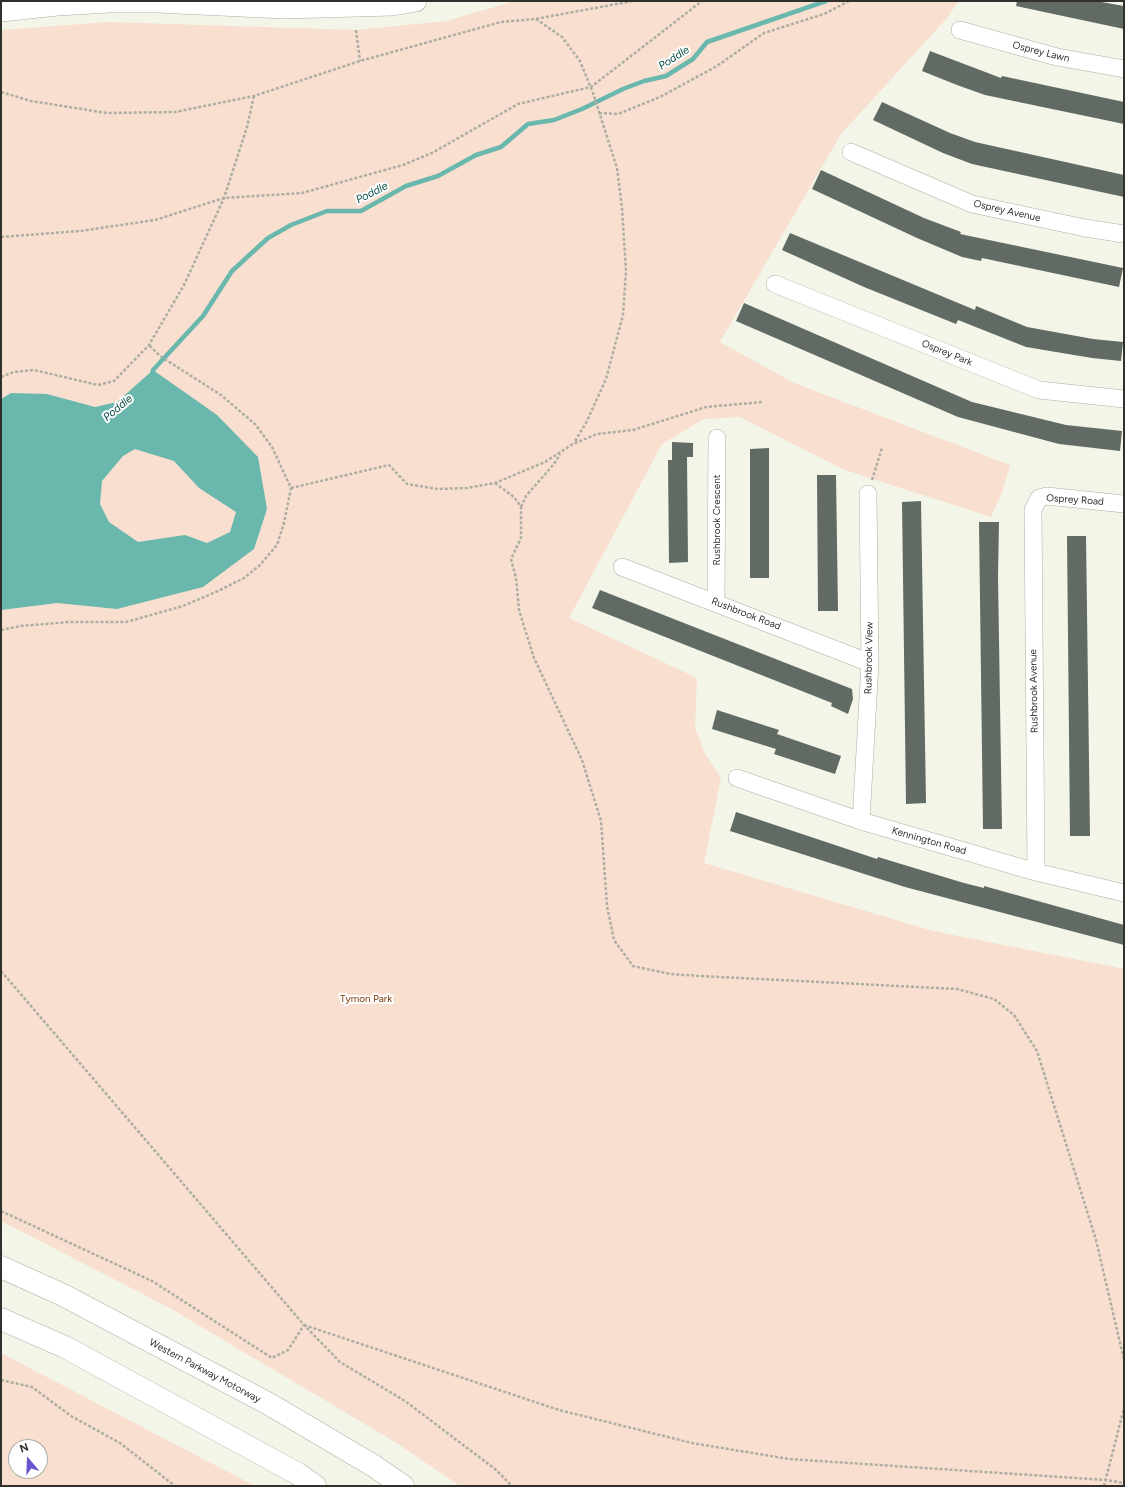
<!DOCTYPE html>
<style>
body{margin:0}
#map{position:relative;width:1125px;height:1487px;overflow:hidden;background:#f2f5e8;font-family:Figtree,sans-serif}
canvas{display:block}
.frame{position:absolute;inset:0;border:2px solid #30312c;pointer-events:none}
.north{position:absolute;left:8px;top:1439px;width:40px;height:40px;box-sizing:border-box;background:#fff;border:1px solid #acadab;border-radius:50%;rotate:341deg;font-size:11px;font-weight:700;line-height:16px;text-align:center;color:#30312c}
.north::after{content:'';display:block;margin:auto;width:14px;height:18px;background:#6b54ce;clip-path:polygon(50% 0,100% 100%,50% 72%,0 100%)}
</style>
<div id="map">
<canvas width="1125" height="1487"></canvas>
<div class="frame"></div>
<div class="north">N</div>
</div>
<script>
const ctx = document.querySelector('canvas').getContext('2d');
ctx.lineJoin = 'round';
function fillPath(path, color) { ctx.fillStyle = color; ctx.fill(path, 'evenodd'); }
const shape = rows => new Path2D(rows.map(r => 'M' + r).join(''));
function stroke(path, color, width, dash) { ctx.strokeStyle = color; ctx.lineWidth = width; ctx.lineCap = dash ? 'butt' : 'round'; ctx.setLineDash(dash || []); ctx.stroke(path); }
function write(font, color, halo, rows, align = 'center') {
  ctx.font = font + ' Figtree,sans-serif'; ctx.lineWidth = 4; ctx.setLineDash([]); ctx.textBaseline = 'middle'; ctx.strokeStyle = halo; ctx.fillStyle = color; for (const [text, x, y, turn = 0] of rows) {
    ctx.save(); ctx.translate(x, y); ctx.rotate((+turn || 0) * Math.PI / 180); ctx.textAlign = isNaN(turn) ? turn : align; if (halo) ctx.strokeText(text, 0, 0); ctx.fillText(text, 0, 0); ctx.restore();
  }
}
fillPath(shape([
 [515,1,958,1,948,17,841,134,720,342,794,383,1010,465,1003,490,991,517,842,469,740,417,704,419,662,444,569,618,697,678,695,727,704,752,721,778,704,863,933,931,1124,969,1124,1486,460,1486,395,1442,168,1307,1,1221,1,30,109,22,356,30,446,21],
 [1,1353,251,1484,254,1486,1,1486],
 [16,1447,40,1447,40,1471,16,1471]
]), '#f9dfd0');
fillPath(shape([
 [153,370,217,415,258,457,267,509,254,549,203,587,117,609,57,603,1,610,1,399,11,393,47,394,95,407,117,402],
 [135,449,174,461,199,488,236,512,230,532,207,543,185,535,138,542,109,522,100,504,102,481,123,456]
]), '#69b7ad');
stroke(shape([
 [152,375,153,370,203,316,232,271,268,238,291,225,327,211,361,211,406,186,438,176,476,155,501,147,528,124,554,120,582,109,623,89,644,81,666,76,693,59,707,42,826,1]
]), '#69b7ad', 4.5);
fillPath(shape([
 [1017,1,1096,1,1124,6,1124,29,1016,6],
 [930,51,1001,78,1002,76,1124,102,1124,124,985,95,957,85,922,71],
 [882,102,950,133,975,142,1124,175,1124,197,972,164,943,153,873,120],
 [821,170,924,218,961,232,960,234,1123,268,1119,287,982,258,981,261,962,257,917,238,812,189],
 [790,233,975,310,976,306,1027,327,1093,339,1123,342,1121,361,1092,358,1026,347,958,320,956,324,864,287,782,250],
 [744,303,972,402,1066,425,1122,431,1120,451,1059,444,958,417,736,321],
 [672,442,693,443,693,457,687,457,688,562,669,563,668,460,672,460],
 [769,448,769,578,750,578,750,449],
 [817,475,836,475,838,611,818,611],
 [921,501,926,803,906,804,902,502],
 [979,522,999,522,998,577,1002,829,983,829],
 [1067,536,1086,536,1090,836,1070,836],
 [600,590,852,689,853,699,848,714,831,706,832,703,592,608],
 [717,710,779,730,777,734,841,756,835,774,774,754,776,749,712,729],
 [736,812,877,859,878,857,964,883,984,888,984,886,1124,925,1124,945,905,887,730,831]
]), '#616b63');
const minor = shape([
 [960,30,1057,57,1124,69],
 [851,152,972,204,1085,228,1124,234],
 [775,284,1039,390,1124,399],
 [622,567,870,663],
 [716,602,717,438],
 [737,778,861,821,1036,872,1124,893],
 [861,821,870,663,868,494],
 [1036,872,1033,510,1039,498,1047,496,1124,504]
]);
const tertiary = shape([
 [1,11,57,5,109,2,157,2,284,8,392,5,416,1]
]);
const motorway = shape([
 [1,1267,63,1295,269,1404,374,1466,403,1486],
 [1,1319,65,1347,298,1474,315,1486]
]);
stroke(minor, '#acafa3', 18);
stroke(tertiary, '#acafa3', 22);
stroke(motorway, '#acafa3', 23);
stroke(shape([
 [536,19,562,37,580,61,593,93,617,168,622,208,626,271,623,315,606,379,586,423,574,443],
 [356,30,360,61],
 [1,92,31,101,107,113,175,112,254,96,360,61,501,22,535,19,633,1],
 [599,113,618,114,660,97,717,66,764,33,824,14,849,1],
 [1,237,80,231,155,220,224,198,302,193,403,165,432,153,518,104,591,87,702,1],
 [1,377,14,372,34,370,98,385,114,381,149,345,184,285,224,198,247,127,254,96],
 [872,480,882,448],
 [495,483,514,497,521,507,521,538,511,559,516,578,519,610,534,658,582,760,601,821,607,906,614,940,633,966,670,974,701,976,957,989,994,999,1014,1015,1037,1051,1096,1240,1124,1360],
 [291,488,389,465,407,484,438,489,467,488,495,483,545,462,573,444,597,434,633,430,706,407,763,402],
 [521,507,526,496,554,464,560,454],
 [1,630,21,626,69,622,126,622,183,606,218,591,244,578,260,565,277,545,284,523,291,488,272,447,255,424,221,395,160,356,149,345],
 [1,971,304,1325,340,1362,405,1401,495,1469,512,1486],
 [1,1211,152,1281,272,1358,288,1350,304,1325],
 [304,1325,559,1410,692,1443,789,1459,1106,1480,1124,1483],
 [1,1380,32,1387,71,1416,120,1443,175,1486],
 [1104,1486,1124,1408]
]), '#acaea4', 2.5, [3, 2]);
stroke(minor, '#fff', 17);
stroke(tertiary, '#fff', 21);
stroke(motorway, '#fff', 22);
write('10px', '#30312c', '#fff', [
 ["Osprey Lawn",1041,52,14],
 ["Osprey Avenue",1007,211,13],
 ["Osprey Park",947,353,22],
 ["Osprey Road",1075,500,4],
 ["Rushbrook Crescent",717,520,-90],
 ["Rushbrook Road",746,614,21],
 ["Rushbrook View",869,658,-89],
 ["Rushbrook Avenue",1034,691,-91],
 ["Kennington Road",929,841,16],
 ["Western Parkway Motorway",205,1371,28]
]);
write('10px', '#7a3703', '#fff', [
 ["Tymon Park",366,999]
]);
write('italic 11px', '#024c46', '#fff', [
 ["Poddle",674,58,-33],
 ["Poddle",372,193,-27],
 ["Poddle",118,408,-40]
]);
</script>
